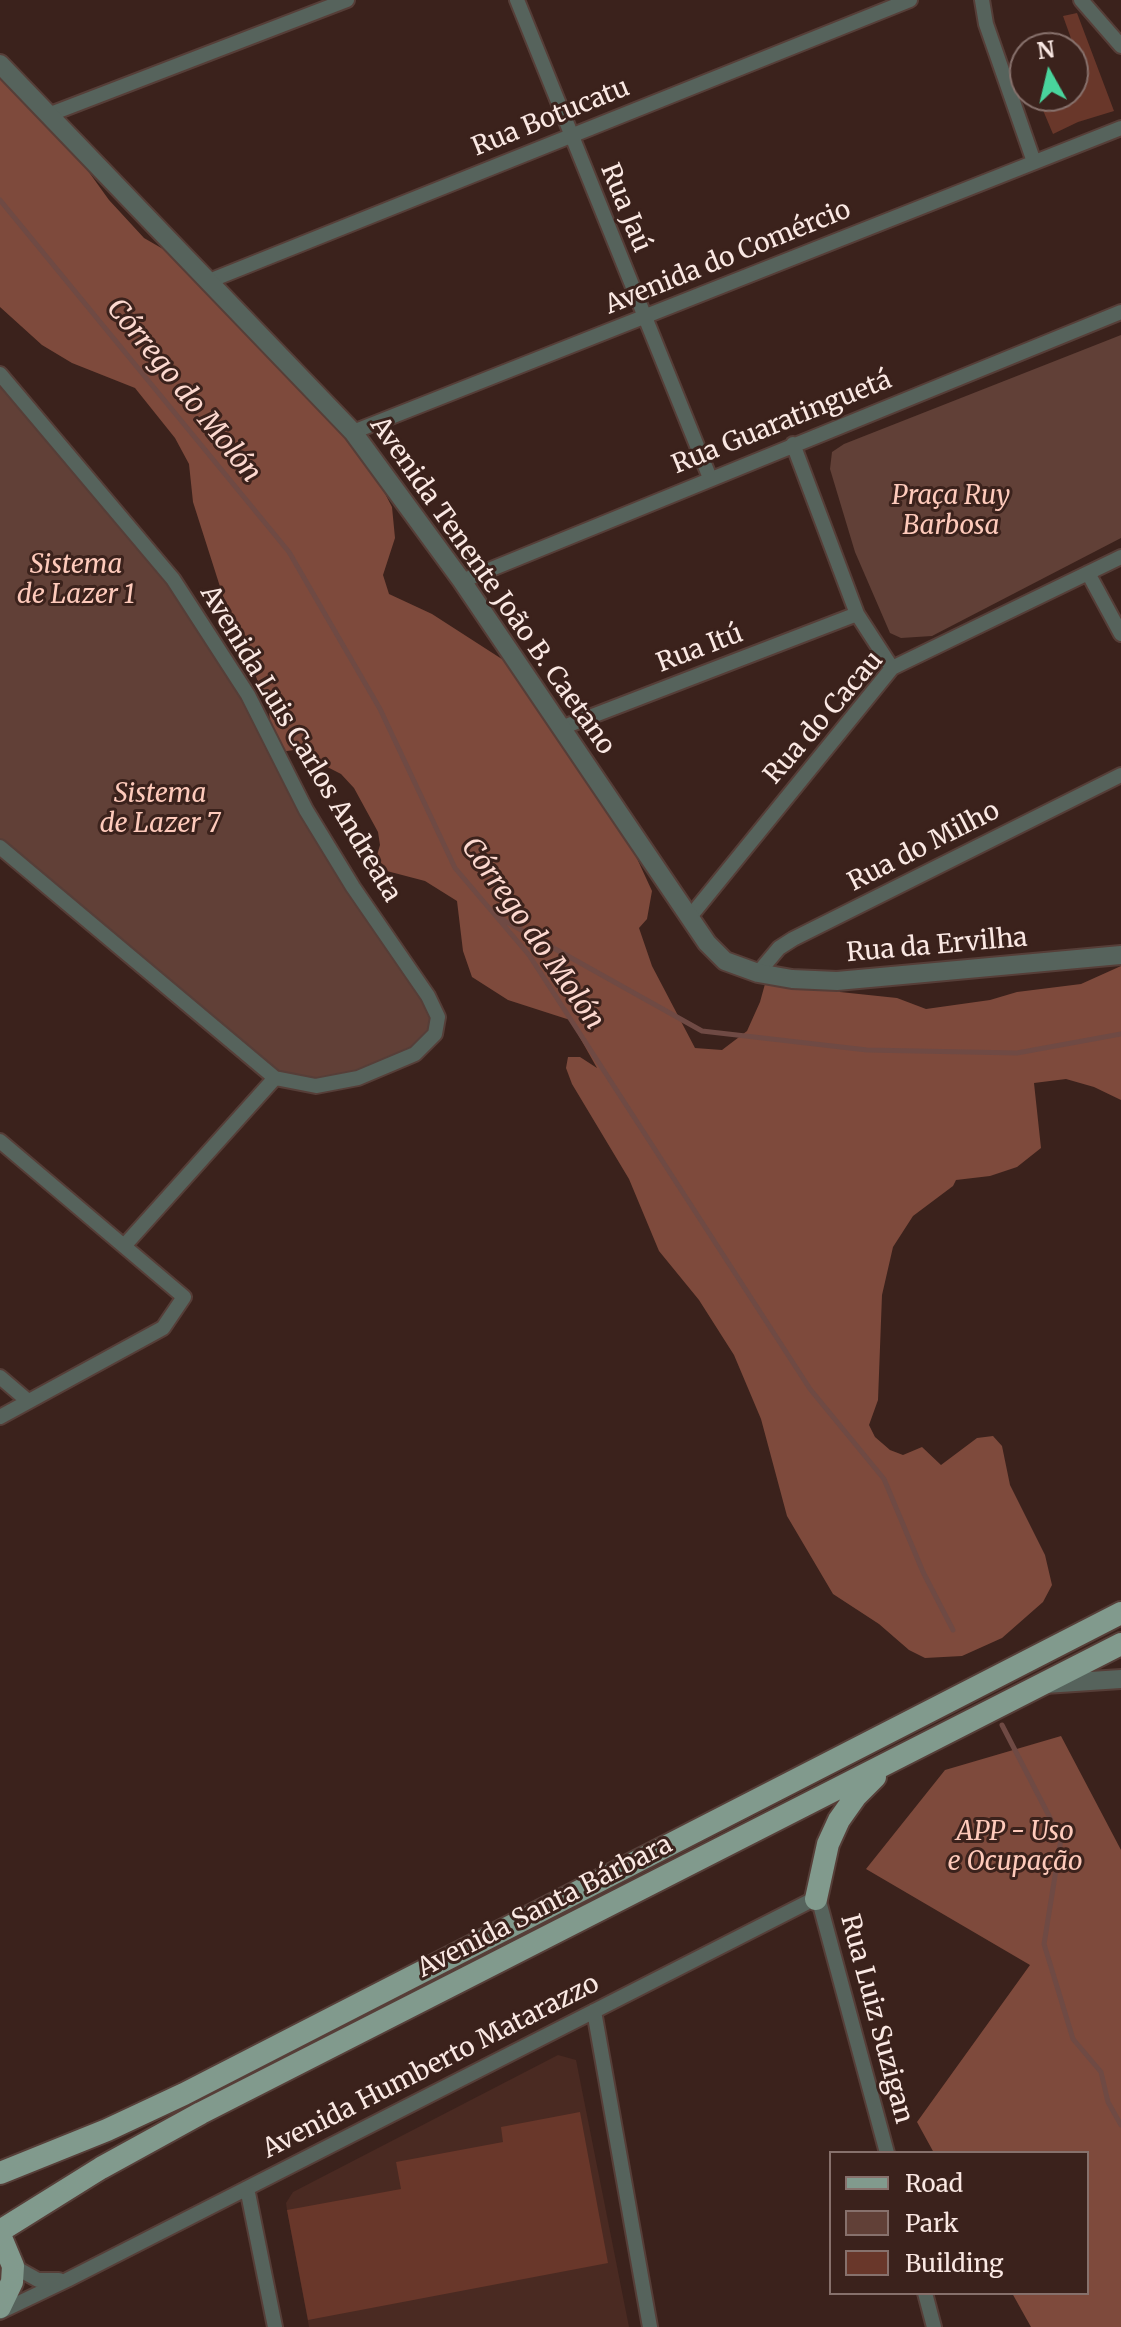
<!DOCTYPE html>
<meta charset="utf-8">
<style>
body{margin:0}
#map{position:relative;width:1121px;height:2327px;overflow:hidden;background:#3b221c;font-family:Merriweather,serif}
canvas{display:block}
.legend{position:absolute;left:829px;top:2151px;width:260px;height:144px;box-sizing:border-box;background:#3b221c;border:2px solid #87716c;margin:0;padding:10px 14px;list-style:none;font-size:24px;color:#fae8e3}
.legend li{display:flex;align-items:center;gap:16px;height:40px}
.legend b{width:40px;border:2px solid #87716c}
.north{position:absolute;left:1009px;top:32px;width:80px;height:80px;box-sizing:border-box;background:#3b221c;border:2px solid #87716c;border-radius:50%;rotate:352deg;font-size:22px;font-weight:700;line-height:32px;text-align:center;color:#fae8e3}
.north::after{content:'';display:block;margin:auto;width:28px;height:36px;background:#49d49c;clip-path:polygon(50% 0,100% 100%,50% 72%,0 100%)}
</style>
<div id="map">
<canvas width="1121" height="2327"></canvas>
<ul class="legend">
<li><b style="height:10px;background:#819a8d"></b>Road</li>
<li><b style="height:22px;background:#614037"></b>Park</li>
<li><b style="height:22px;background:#69372a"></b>Building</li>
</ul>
<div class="north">N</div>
</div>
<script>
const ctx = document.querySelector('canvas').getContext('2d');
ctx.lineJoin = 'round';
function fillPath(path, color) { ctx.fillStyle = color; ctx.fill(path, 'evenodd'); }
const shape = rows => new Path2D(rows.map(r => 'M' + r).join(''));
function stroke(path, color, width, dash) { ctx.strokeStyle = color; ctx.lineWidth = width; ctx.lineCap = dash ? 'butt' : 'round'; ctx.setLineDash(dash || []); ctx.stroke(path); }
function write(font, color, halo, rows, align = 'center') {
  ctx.font = font + ' Merriweather,serif'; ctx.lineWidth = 6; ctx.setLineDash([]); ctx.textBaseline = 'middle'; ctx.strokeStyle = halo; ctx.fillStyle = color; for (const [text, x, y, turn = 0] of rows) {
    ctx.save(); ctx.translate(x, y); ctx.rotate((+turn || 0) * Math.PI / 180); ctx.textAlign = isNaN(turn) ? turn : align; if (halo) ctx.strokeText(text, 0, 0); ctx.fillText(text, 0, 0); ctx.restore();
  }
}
fillPath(shape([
 [558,2055,576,2060,629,2327,309,2327,287,2210,286,2203,293,2192]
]), '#4a2a22');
fillPath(shape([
 [1121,335,1121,538,932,636,901,638,890,633,855,552,830,469,832,452,844,444],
 [0,374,173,579,438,1017,415,1054,316,1086,275,1078,0,847]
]), '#614037');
fillPath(shape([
 [0,78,73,150,109,200,144,238,189,264,363,451,392,507,395,538,383,575,389,594,432,614,508,663,617,815,652,891,647,919,639,928,652,966,695,1048,722,1050,747,1031,760,1002,768,973,800,969,828,977,840,992,897,998,926,1009,990,1000,1017,992,1081,984,1121,966,1121,1100,1094,1087,1066,1079,1034,1083,1041,1148,1017,1167,990,1176,956,1180,953,1186,913,1216,893,1247,882,1295,878,1400,869,1425,875,1437,890,1450,903,1455,922,1447,941,1465,977,1438,993,1436,1002,1446,1010,1485,1045,1555,1052,1585,1043,1602,1002,1638,962,1656,925,1658,909,1650,879,1624,833,1594,787,1516,761,1419,734,1355,699,1300,659,1251,629,1179,572,1084,566,1068,568,1057,580,1057,597,1068,570,1020,508,1000,472,977,463,951,457,901,425,881,383,870,376,859,380,845,378,832,354,788,341,774,294,750,280,752,276,767,269,712,244,644,230,618,193,502,189,464,175,438,135,388,72,363,42,345,0,307],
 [1061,1736,1121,1850,1121,2327,1031,2327,1012,2293,1087,2293,1087,2153,934,2153,917,2122,1030,1965,866,1869,945,1770]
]), '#7e4a3c');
stroke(shape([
 [0,200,289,552,380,709,455,868,529,955,810,1389,884,1479,923,1572,953,1630],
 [498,917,702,1031,867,1050,1017,1053,1121,1034],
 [1002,1725,1061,1839,1044,1944,1073,2039,1101,2072,1108,2102,1121,2125]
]), '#6f4a44', 5);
fillPath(shape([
 [1077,13,1114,111,1078,122,1053,134,1037,96,1073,96,1073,44,1063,16],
 [580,2112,608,2263,308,2320,287,2210,401,2189,396,2162,503,2142,501,2127]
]), '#69372a');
const minor = shape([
 [517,0,710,478],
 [982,0,986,24,1034,162],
 [1081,0,1121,46],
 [48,115,347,0],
 [209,281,910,0],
 [0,374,173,579,248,695,306,810,353,887,428,996,438,1017,435,1034,415,1054,358,1078,316,1086,275,1078,0,847],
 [353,432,1121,128],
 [793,444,857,614,892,668],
 [1088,573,1121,634],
 [462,581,1121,312],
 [561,728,857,614],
 [689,918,892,668,1121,557],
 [758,973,779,948,793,939,1121,775],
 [0,1141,184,1297,163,1328,0,1417],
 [124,1246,275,1078],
 [0,1377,28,1401],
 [594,2011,650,2327],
 [247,2188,275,2327],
 [13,2266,38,2280,59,2280],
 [925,2293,934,2327],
 [0,2312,67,2280,814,1899,819,1901,887,2153]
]);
const tertiary = shape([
 [0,64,353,432,462,581,707,943,725,961,758,973,792,979,837,981,1121,955],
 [1045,1684,1121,1679]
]);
const primary = shape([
 [816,1899,828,1844,839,1820,856,1796,875,1777],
 [0,2173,107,2130,184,2094,1121,1613],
 [0,2231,101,2168,201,2113,1121,1644],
 [0,2235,13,2266,12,2282,0,2307]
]);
stroke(minor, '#563e38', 18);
stroke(tertiary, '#563e38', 22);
stroke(primary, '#563e38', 26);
stroke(minor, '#56635c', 14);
stroke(tertiary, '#56635c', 18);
stroke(primary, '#819a8d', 22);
write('26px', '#fae8e3', '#3b221c', [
 ["Rua Botucatu",551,118,-22],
 ["Rua Jaú",625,208,68],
 ["Avenida do Comércio",728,258,-22],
 ["Rua Guaratinguetá",782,423,-22],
 ["Avenida Tenente João B. Caetano",492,586,55],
 ["Rua Itú",700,649,-21],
 ["Rua do Cacau",824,718,-49],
 ["Avenida Luis Carlos Andreata",300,744,59],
 ["Rua do Milho",924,847,-27],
 ["Rua da Ervilha",937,946,-5],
 ["Avenida Santa Bárbara",545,1907,-27],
 ["Rua Luiz Suzigan",876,2019,75],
 ["Avenida Humberto Matarazzo",431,2067,-27]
]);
write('italic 26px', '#fecabb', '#3b221c', [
 ["Praça Ruy",951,497],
 ["Barbosa",951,527],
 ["Sistema",76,566],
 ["de Lazer 1",76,596],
 ["Sistema",160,795],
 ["de Lazer 7",160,825],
 ["APP - Uso",1015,1833],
 ["e Ocupação",1015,1863]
]);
write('italic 28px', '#fcd8cf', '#3b221c', [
 ["Córrego do Molón",183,391,51],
 ["Córrego do Molón",532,934,55]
]);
</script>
